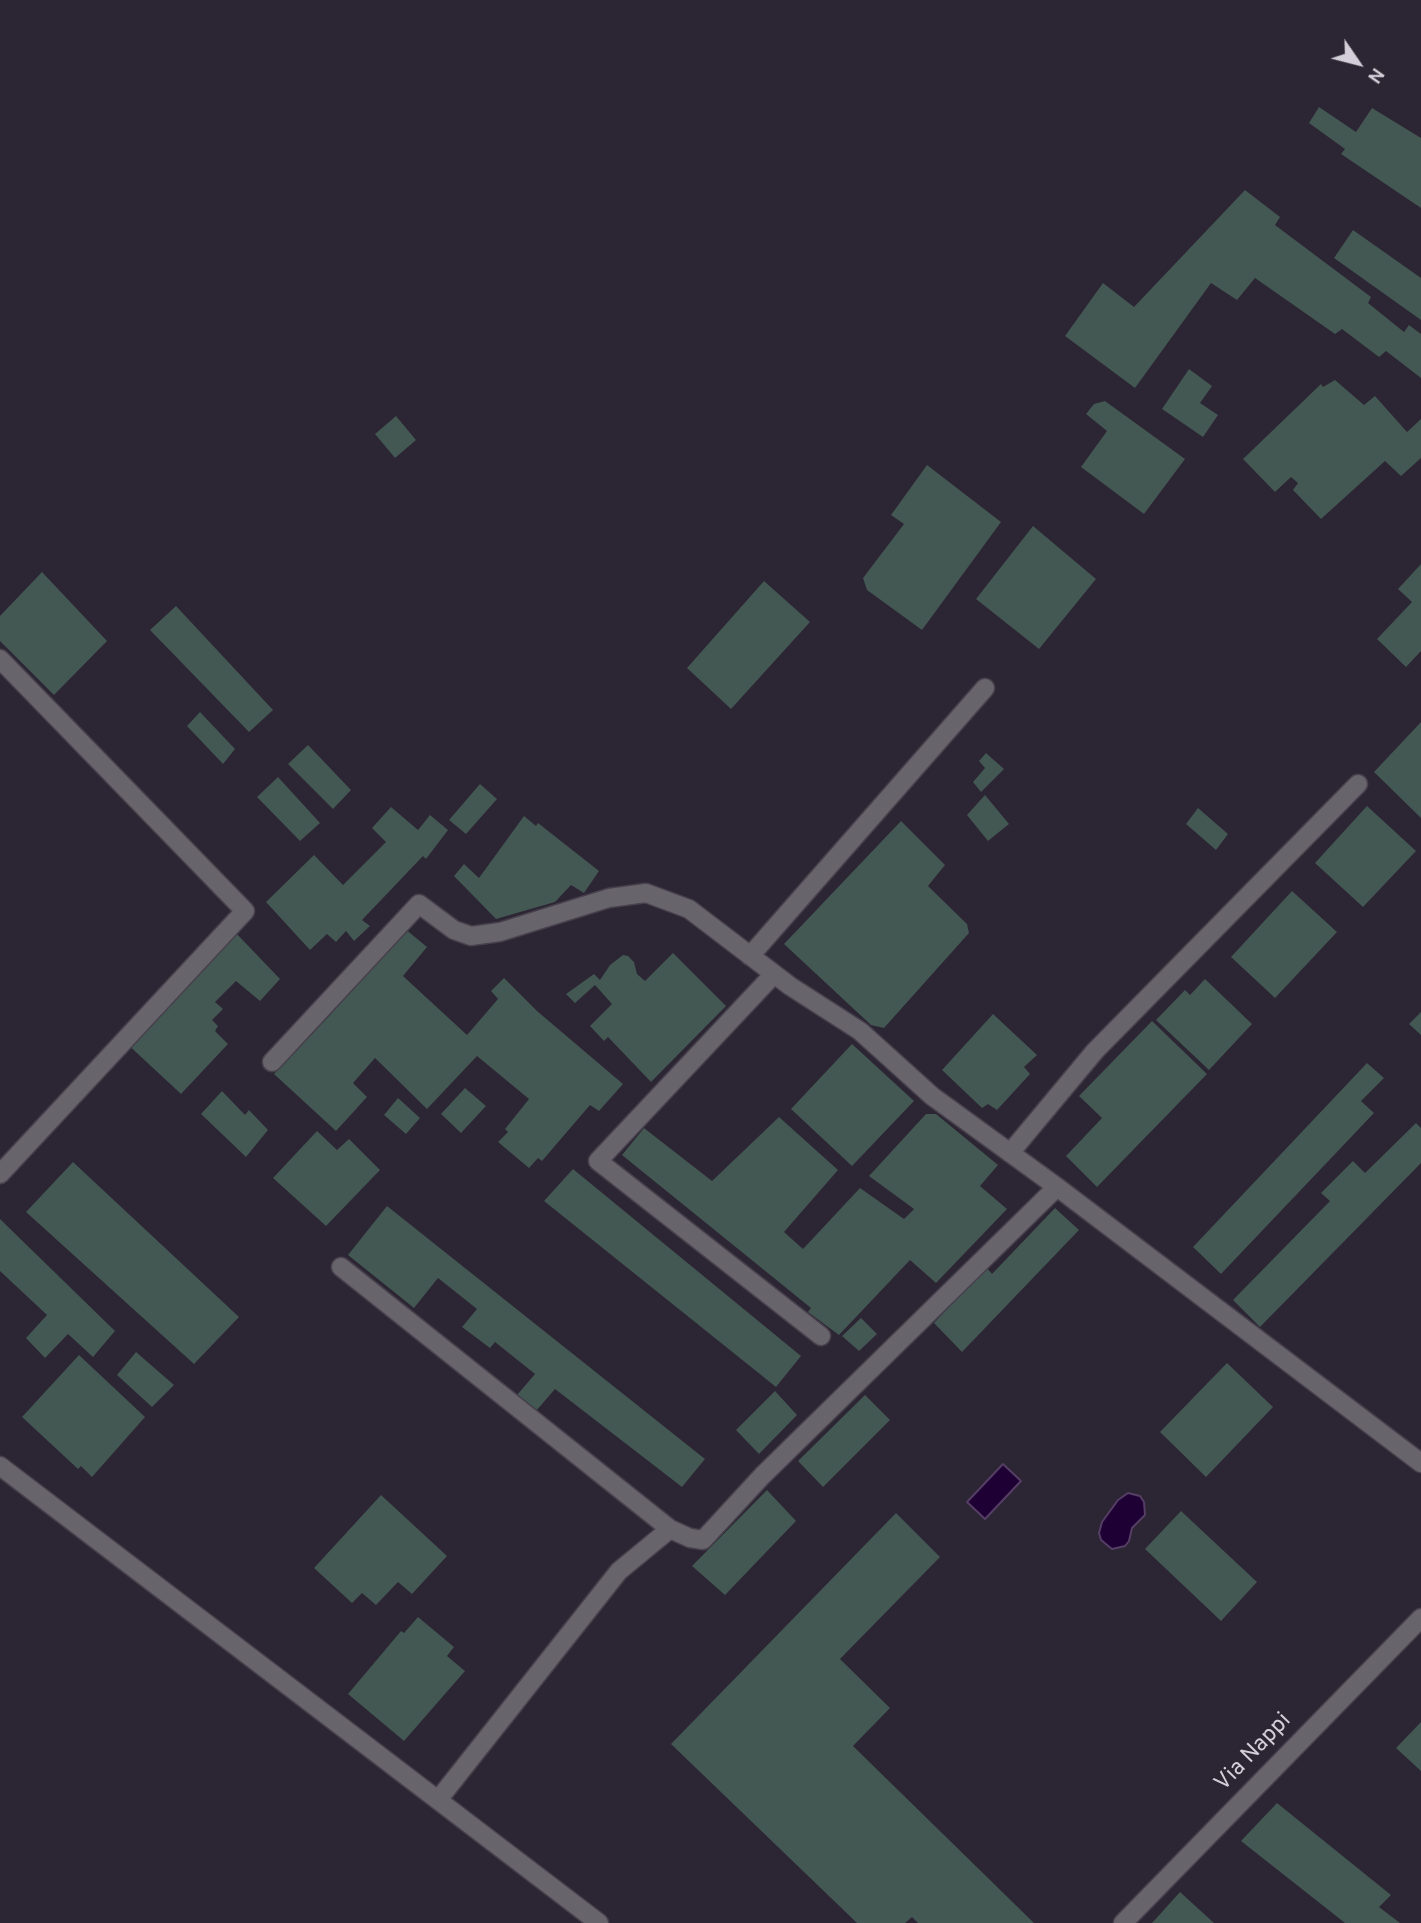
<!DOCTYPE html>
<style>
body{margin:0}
#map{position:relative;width:1421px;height:1923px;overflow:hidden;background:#2c2533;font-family:Overpass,sans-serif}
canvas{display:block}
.north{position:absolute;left:1323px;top:28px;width:70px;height:70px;-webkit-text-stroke:5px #2c2533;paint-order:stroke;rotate:125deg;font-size:19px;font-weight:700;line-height:28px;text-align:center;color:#d3cfd8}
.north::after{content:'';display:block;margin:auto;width:24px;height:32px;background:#d3cfd8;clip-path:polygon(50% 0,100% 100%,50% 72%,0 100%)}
</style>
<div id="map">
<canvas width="1421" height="1923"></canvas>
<div class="north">N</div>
</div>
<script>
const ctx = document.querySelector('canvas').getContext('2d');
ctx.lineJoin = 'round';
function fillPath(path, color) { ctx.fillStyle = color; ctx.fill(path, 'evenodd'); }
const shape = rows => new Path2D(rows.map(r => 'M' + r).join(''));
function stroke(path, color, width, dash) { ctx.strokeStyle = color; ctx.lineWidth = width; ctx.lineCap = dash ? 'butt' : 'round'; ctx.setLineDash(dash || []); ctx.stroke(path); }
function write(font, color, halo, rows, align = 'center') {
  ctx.font = font + ' Overpass,sans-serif'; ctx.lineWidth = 5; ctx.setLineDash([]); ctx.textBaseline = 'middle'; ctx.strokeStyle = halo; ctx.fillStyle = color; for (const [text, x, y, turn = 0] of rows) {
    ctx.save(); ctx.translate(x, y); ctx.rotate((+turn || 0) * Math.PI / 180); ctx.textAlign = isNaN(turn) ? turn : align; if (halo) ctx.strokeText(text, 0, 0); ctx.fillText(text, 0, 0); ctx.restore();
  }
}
const water = shape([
 [1003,1464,1021,1481,985,1519,967,1502,1003,1464],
 [1128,1493,1140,1496,1144,1502,1145,1515,1132,1528,1129,1541,1125,1546,1112,1549,1101,1540,1099,1533,1102,1522,1118,1500,1128,1493]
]);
fillPath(water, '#1f0034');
stroke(water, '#553e65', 2);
fillPath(shape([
 [1319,107,1356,132,1372,108,1421,138,1421,208,1341,154,1345,149,1309,123],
 [1245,190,1280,217,1275,225,1371,297,1368,303,1404,332,1409,325,1421,334,1421,378,1386,351,1379,357,1342,329,1335,334,1255,278,1237,300,1211,283,1135,388,1065,336,1103,283,1134,307],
 [1353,230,1421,278,1421,320,1334,258],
 [1189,369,1212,386,1200,403,1218,415,1203,437,1162,409],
 [1335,380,1364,405,1375,396,1407,432,1421,419,1421,458,1401,476,1385,461,1321,519,1293,490,1298,483,1291,477,1275,492,1243,459,1321,384,1323,387],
 [1105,401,1185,459,1144,514,1081,467,1107,431,1086,414,1094,404],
 [396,416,416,440,395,458,375,434],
 [927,465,1001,522,922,630,867,590,863,578,904,524,891,515],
 [1033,526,1096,579,1039,649,976,599],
 [1421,564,1421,651,1406,667,1377,639,1412,602,1398,589],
 [42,572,107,641,54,695,0,641,0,616],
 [764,581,810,622,731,709,687,668],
 [176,606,273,710,249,732,150,630],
 [200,712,235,749,223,764,187,726],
 [1421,722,1421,818,1374,772],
 [308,745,351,790,333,809,288,764],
 [986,753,1004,769,981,792,973,782,985,768,979,761],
 [278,777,320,823,300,841,257,797],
 [480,784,497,799,466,834,449,820],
 [985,795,1009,824,988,841,967,815],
 [1367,806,1416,851,1363,907,1315,863],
 [391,807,418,830,430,815,448,830,426,859,423,856,362,920,370,926,354,941,346,931,336,942,327,934,310,950,266,902,314,855,343,885,386,842,372,828],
 [1198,808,1228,834,1216,850,1186,824],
 [524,816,536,826,538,823,599,871,584,893,571,885,555,902,496,919,454,876,464,864,479,878],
 [901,821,945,865,928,886,967,924,969,933,884,1028,871,1025,784,944],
 [1292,891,1337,932,1275,998,1231,957],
 [404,928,427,947,403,976,467,1035,498,999,491,991,504,978,537,1011,623,1084,599,1111,590,1105,542,1161,538,1158,529,1168,498,1142,508,1132,505,1129,529,1099,477,1056,427,1109,375,1058,353,1083,367,1097,336,1131,274,1074,331,1014],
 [235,932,280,979,260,1001,236,981,215,1002,223,1009,212,1020,218,1026,215,1031,228,1044,181,1094,124,1041],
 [673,953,726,1006,651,1082,608,1037,604,1041,590,1026,612,1004,595,985,575,1003,566,994,594,974,600,980,610,965,623,955,628,956,634,962,637,974,645,981],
 [1205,979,1252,1024,1209,1070,1156,1020,1185,990,1190,995],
 [1421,1012,1421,1035,1409,1024],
 [993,1014,1037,1055,1024,1067,1030,1074,997,1110,988,1104,982,1108,942,1070],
 [1152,1021,1207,1074,1097,1187,1066,1156,1102,1118,1079,1096],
 [852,1044,914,1101,852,1166,791,1109],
 [1367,1063,1384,1078,1361,1101,1374,1113,1221,1274,1193,1247],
 [465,1088,486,1106,461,1133,441,1114],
 [222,1091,245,1115,249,1110,268,1130,246,1157,201,1114],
 [398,1098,420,1118,406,1134,384,1115],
 [926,1114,936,1114,998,1165,980,1186,1007,1209,936,1283,910,1260,839,1335,808,1312,811,1308,622,1155,644,1128,712,1181,779,1117,838,1170,784,1232,803,1249,860,1188,904,1219,914,1209,869,1176],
 [1416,1123,1421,1128,1421,1163,1260,1327,1233,1300,1330,1201,1321,1193,1353,1161,1365,1173],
 [317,1131,337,1150,349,1139,380,1170,326,1226,273,1178],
 [73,1162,239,1317,194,1364,26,1212],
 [573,1169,801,1356,776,1387,544,1201],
 [387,1206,705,1459,682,1487,555,1389,536,1411,517,1395,535,1374,495,1342,490,1348,462,1327,477,1309,438,1278,414,1308,348,1255],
 [1055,1208,1079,1230,962,1352,934,1323,986,1267,992,1274],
 [0,1219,115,1331,93,1357,68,1334,45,1358,26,1338,47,1315,0,1271],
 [861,1318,877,1334,859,1351,842,1336],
 [136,1352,174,1385,152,1407,117,1375],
 [79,1355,145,1417,92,1477,81,1466,78,1469,22,1417],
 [1227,1363,1273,1407,1206,1477,1160,1432],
 [775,1391,797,1415,759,1454,736,1430],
 [865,1395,890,1420,823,1487,798,1461],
 [767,1490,796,1521,725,1595,692,1566],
 [381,1495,447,1556,412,1594,398,1582,376,1605,362,1593,352,1603,314,1568],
 [1181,1511,1257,1582,1221,1621,1145,1549],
 [896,1513,940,1557,840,1659,890,1708,853,1746,1034,1923,918,1923,912,1917,905,1923,857,1923,671,1744],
 [418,1617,454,1647,447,1656,465,1671,404,1741,348,1694,401,1631,404,1633],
 [1421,1722,1421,1771,1396,1748],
 [1277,1803,1391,1895,1379,1907,1400,1923,1345,1923,1241,1841],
 [1180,1892,1214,1923,1152,1923]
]), '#435753');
const minor = shape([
 [0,659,245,911,0,1174],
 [750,956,985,688],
 [774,974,598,1161,821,1336],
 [272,1062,419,904,454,930,471,936,500,932,609,898,646,893,689,909,790,986,860,1031,932,1096,1057,1187,1421,1463],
 [1010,1153,1095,1051,1358,784],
 [341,1267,670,1529,690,1538,703,1540,762,1476,1057,1187],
 [0,1466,599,1923],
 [438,1800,619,1571,670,1529],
 [1123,1923,1421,1618]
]);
stroke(minor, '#47404d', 21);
stroke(minor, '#68646b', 18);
write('23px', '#d3cfd8', '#2c2533', [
 ["Via Nappi",1254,1753,-46]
]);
</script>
